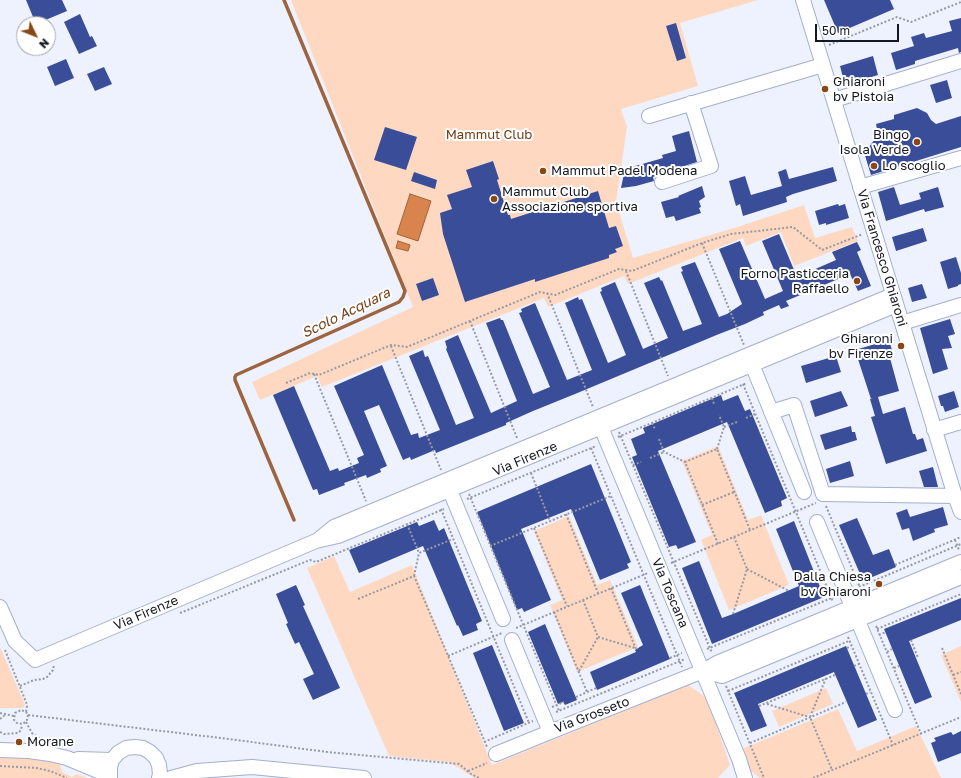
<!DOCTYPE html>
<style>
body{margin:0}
#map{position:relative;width:961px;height:778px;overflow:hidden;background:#eef2fe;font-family:"Golos Text",sans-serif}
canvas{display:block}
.north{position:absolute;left:16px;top:16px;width:40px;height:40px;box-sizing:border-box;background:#fff;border:1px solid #a1a3a7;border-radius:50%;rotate:133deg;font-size:11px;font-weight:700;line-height:16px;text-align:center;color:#151822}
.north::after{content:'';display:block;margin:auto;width:14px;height:18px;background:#894715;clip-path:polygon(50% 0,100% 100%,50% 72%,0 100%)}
.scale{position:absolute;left:815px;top:24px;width:84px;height:18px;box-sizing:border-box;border:2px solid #151822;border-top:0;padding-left:5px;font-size:12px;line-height:14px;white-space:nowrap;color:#151822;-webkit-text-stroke:3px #fff;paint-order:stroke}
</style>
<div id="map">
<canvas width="961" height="778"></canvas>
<div class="north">N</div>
<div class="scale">50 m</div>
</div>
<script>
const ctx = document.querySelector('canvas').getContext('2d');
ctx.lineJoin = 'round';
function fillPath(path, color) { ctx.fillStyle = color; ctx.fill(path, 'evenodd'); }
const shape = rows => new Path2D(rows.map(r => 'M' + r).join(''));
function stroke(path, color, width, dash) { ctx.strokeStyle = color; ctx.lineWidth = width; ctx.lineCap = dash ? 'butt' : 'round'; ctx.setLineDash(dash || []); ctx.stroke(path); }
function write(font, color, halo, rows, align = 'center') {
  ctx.font = font + ' "Golos Text",sans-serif'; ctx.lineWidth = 4; ctx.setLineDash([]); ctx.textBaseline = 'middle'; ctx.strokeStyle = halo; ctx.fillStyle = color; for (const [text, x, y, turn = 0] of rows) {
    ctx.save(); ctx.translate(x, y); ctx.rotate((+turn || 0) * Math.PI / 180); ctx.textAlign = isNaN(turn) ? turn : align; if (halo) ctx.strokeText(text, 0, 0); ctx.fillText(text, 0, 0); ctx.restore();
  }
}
fillPath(shape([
 [291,0,758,0,680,23,698,86,621,109,627,127,616,202,633,258,734,228,804,205,815,238,852,227,858,241,794,266,781,232,746,246,743,238,628,284,624,276,548,307,544,298,322,387,317,376,260,400,252,382,413,307],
 [718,446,748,520,761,515,789,585,729,610,701,540,712,535,682,461],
 [569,516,597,585,610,580,638,647,577,672,550,605,562,600,534,531],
 [334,556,350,592,412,565,492,765,688,685,707,698,730,765,718,778,475,778,449,762,389,756,307,568],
 [961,646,961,702,941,655],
 [0,647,23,700,25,705,23,708,0,708],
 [826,688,833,704,779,727,772,711],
 [838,709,857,751,916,726,941,778,760,778,751,771,742,749],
 [0,757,36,758,52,761,60,765,62,772,72,777,77,774,87,778,0,778]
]), '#fed8c1');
const water = shape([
 [410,194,431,201,418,241,397,234,410,194],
 [398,241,410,245,408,251,396,248,398,241]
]);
fillPath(water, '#d8844c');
stroke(water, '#9e643f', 1);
stroke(shape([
 [284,0,405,291,403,297,399,302,236,375,235,377,235,380,294,520]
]), '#9e643f', 3.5);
fillPath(shape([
 [26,0,62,0,67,11,36,24],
 [824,0,890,0,894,9,838,33],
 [80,14,90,37,92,36,97,46,79,54,64,22],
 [961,18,961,52,959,53,958,48,915,61,915,64,896,70,891,53,914,46,911,37,924,33,926,38,952,31,949,21],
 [676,23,686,58,677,61,666,26],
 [873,56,878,75,845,85,840,66],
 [66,59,74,78,55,86,47,67],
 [104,67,112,84,95,91,87,74],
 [947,80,952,98,936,103,930,85],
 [917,108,927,113,931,120,936,124,961,116,961,147,871,175,863,149,869,147,875,139,877,129,876,124,894,119,894,115],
 [385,127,417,137,406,170,374,160],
 [689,131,697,162,659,174,653,177,654,181,636,186,621,188,625,169,663,158,662,155,676,151,672,136],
 [493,161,499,179,497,180,508,215,510,215,511,219,598,191,609,228,616,226,623,246,615,249,617,252,609,255,609,258,535,282,535,279,465,302,443,234,440,213,452,209,447,195,472,187,466,170],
 [833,167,837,181,793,194,786,197,787,202,743,216,740,204,736,206,729,181,745,176,751,195,782,186,778,172,786,169,789,179],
 [414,172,437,180,435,189,411,181],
 [702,186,705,197,699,201,701,207,699,208,701,213,676,221,674,216,666,218,661,202,679,197,678,196],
 [894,187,900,205,921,199,919,193,938,187,944,207,925,212,924,209,886,221,878,192],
 [838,204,839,206,845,204,849,218,826,225,826,223,819,225,815,211],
 [923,228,927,241,896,251,892,237],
 [779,234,797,277,836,260,832,252,857,242,861,250,857,252,871,286,858,291,850,274,786,301,789,306,781,309,779,305,763,312,764,315,745,324,719,334,575,394,533,411,506,423,506,425,436,453,435,450,411,460,410,457,403,460,379,405,364,411,387,466,380,469,381,472,367,478,366,475,344,483,345,485,319,495,317,489,313,490,273,395,294,386,330,471,338,468,339,471,359,463,357,458,364,455,334,386,382,365,411,435,418,433,419,438,440,430,409,356,423,350,425,357,428,356,456,425,474,418,446,349,447,348,445,341,458,335,491,413,517,401,486,323,500,318,501,320,503,320,533,394,550,387,519,313,522,312,521,309,535,303,567,380,592,370,565,303,578,297,579,300,582,299,608,363,626,355,600,292,602,291,601,288,615,282,643,349,668,338,644,283,659,277,661,281,662,280,683,331,702,324,681,272,683,271,681,267,695,262,719,317,727,314,742,304,719,249,740,241,765,299,783,291,762,241],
 [956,257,961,273,961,284,958,285,958,286,948,289,940,262],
 [433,278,439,295,422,301,416,284],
 [922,284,927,298,912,302,908,288],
 [950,319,955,334,948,336,952,348,942,349,948,369,933,374,920,328],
 [889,340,894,357,890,358,899,391,878,397,883,414,905,407,913,434,915,434,917,440,923,438,927,451,886,464,871,417,875,416,870,399,873,398,871,399,855,350],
 [836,356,841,372,806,383,801,366],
 [841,391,848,406,815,417,810,401],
 [954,391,959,407,945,412,943,406,941,406,938,396],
 [721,395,723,401,738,395,745,411,750,409,787,498,781,501,782,506,765,513,727,422,658,451,696,542,678,549,676,545,669,547,632,457,637,455,631,439,645,433,643,428],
 [851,426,852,432,855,432,857,440,825,450,820,435],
 [850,461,854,476,830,483,826,469],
 [591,464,631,562,627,564,629,568,600,580,571,509,521,529,551,600,524,612,522,608,517,610,477,512],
 [933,467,938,487,924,487,919,471],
 [943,507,948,525,934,529,935,532,913,541,909,528,902,530,896,513,907,509,910,517],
 [857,518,873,555,889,549,896,567,863,581,839,525],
 [434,520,439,531,444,528,482,621,476,624,478,630,463,636,458,625,457,626,423,546,359,573,349,550,417,522,419,526],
 [794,521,824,597,712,644,682,568,699,561,722,618,733,614,799,586,776,529],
 [296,585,305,605,303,606,340,688,313,700,303,679,314,674,299,642,295,644,286,624,288,623,276,594],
 [640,585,670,659,597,690,590,672,636,652,635,650,643,645,621,593],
 [961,598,961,620,909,641,932,697,915,704,884,629],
 [545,624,577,700,565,705,563,702,558,704,528,632],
 [492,645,524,723,504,731,473,653],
 [846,646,877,720,858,728,834,672,758,704,767,726,751,732,734,693],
 [961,731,961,753,938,762,931,743,936,741,934,738,951,732,953,735]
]), '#394d99');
const minor = shape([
 [803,0,955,496,961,512],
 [834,100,961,61],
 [649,116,823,65],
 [662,182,711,166,691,103],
 [860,187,961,158],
 [902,323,961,305],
 [749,357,804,492],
 [771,412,794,405,823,494,955,496],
 [598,420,739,759,745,778],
 [934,430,961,422],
 [446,481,503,619],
 [817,522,895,710],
 [318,540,334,527,893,295],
 [0,607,15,641,35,660,316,541,338,536,896,305],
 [512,640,550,732,703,671,717,663,961,562],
 [703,671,722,676,961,577],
 [0,750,29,751,50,754,67,758,110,776],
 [496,754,550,732],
 [78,759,112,760],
 [110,778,110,767,112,760,118,753,126,748,135,747,143,748,150,752,156,758,159,765,160,774,159,778],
 [171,778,197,771,252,767,364,778]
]);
stroke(minor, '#a5afca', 16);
stroke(shape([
 [829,45,897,17,911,22,961,2],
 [702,243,744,345],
 [626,271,668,376],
 [547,293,593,407],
 [470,321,517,438],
 [391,346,441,470],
 [314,374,366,501],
 [286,383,310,373,319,375,391,345,407,347,540,292,555,295,619,269,632,271,702,243,731,234,793,227,822,250,863,234],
 [743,384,833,602],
 [712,398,714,404],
 [746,418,755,414],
 [652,423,655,429],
 [724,427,737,422],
 [619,432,712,653],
 [618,437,747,383],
 [659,439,664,452,685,462],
 [591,448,682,667],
 [717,449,724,427,719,415],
 [650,458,664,452],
 [633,465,641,462],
 [531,473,550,521],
 [469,494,559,711],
 [467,499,596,446],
 [702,505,734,492],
 [826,506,861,590],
 [441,509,529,723],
 [566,514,598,593],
 [407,524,419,553],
 [534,528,567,606],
 [955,540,959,550],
 [718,544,685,462,717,449,750,530],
 [490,546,611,496],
 [671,563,816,503],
 [895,565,961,537],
 [747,569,789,591],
 [414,576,419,553,453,539],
 [859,587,961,544],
 [611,588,636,649],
 [823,594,833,590],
 [358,599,414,576,487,747],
 [583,600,598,637],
 [554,612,587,692],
 [180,613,310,560,316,562,444,509],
 [733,614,747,569,734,537],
 [876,626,921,734],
 [516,628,648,573],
 [877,629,961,594],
 [879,635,886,632],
 [598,637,635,648],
 [848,637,893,745],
 [911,640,918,658],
 [847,648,851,646],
 [942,648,961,694],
 [707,649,834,597],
 [5,650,26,702,27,706,26,712],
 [887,652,892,649],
 [448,656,502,633],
 [670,658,682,653],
 [854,666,859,664],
 [894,668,899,666],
 [579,671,598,637],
 [953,675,961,672],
 [826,678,810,717,832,770],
 [20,686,34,680,43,679,47,677,53,670,54,665],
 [726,686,764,778],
 [728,691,849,641],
 [866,694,870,692],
 [576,697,596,688],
 [767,704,809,717],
 [759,706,835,675],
 [552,707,564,702],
 [556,712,685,659],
 [0,713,14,716],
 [28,715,27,720,23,724,17,723,14,720,15,713,21,710,26,712,28,715,229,739,327,752,459,764,471,774,479,778],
 [0,719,5,715],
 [26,722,32,733,42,740],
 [0,732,4,734,18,733,21,730,22,725],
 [484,742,533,721],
 [750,743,846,702],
 [0,766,37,768,50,771,67,778],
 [468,771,487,763],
 [813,778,961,717]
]), '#979aa6', 2, [2, 2]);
stroke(minor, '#fff', 14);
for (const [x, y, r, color] of [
 [825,89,4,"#894715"],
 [917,142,4,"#894715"],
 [874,166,4,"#894715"],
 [543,171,4,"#894715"],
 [494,199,4,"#894715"],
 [857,281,4,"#894715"],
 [901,346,4,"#894715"],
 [879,584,4,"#894715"],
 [19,742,4,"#894715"]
]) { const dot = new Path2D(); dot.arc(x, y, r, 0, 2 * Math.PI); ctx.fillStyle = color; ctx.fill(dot); stroke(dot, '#fff', 1.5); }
write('13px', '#151822', '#fff', [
 ["Ghiaroni",833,82],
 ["bv Pistoia",833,97],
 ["Bingo",909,135,"right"],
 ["Isola Verde",909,150,"right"],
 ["Lo scoglio",882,166],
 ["Mammut Padel Modena",551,171],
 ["Mammut Club",502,192],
 ["Associazione sportiva",502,207],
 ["Forno Pasticceria",849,274,"right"],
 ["Raffaello",849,289,"right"],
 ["Ghiaroni",893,339,"right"],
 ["bv Firenze",893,354,"right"],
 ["Dalla Chiesa",871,577,"right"],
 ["bv Ghiaroni",871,592,"right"],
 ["Morane",27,742]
], 'left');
write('13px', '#723b11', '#fff', [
 ["Mammut Club",489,135]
]);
write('13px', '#151822', '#fff', [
 ["Via Francesco Ghiaroni",882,258,73],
 ["Via Firenze",525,459,-23],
 ["Via Toscana",670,593,67],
 ["Via Firenze",146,613,-23],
 ["Via Grosseto",592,715,-21]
]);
write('italic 14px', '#784017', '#fff', [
 ["Scolo Acquara",346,313,-26]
]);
</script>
